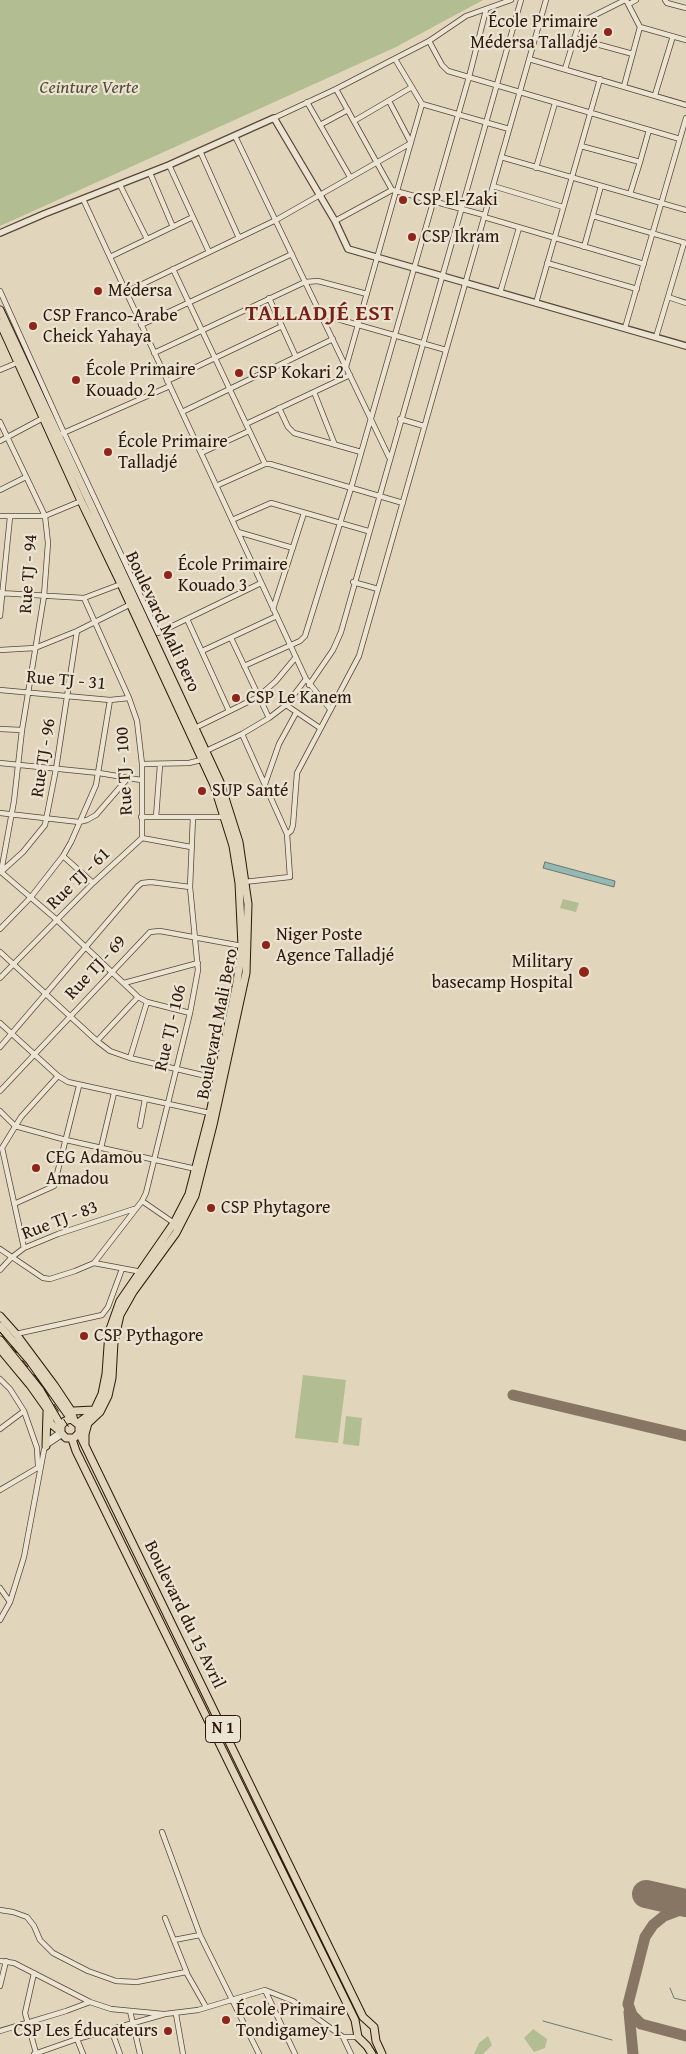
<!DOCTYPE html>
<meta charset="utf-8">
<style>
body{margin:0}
canvas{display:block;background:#e1d5bb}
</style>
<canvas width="686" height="2054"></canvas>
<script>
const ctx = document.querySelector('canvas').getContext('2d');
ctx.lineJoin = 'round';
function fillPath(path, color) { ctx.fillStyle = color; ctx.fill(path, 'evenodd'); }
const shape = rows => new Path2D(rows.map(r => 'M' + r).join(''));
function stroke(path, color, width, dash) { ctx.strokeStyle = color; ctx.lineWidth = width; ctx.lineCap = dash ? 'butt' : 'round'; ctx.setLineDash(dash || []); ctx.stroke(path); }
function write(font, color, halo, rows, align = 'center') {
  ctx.font = font + ' "Gentium Book Plus",serif'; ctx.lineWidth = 4.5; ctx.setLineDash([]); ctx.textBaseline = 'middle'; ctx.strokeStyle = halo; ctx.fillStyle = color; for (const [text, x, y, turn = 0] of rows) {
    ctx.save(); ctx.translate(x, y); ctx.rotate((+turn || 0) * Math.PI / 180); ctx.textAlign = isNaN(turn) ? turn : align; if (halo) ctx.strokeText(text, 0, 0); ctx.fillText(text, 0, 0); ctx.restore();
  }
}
fillPath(shape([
 [0,0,483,0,396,47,0,226],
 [563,899,579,903,576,912,560,908],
 [303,1375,346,1380,338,1443,295,1438],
 [346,1416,362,1418,359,1446,343,1444],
 [533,2029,547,2039,545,2048,534,2052,524,2038],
 [488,2036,492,2045,483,2054,474,2054,479,2043]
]), '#b2bd91');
const water = shape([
 [545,862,615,881,614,887,543,868,545,862]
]);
fillPath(water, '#94b8b3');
stroke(water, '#6a7870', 1);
stroke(shape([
 [670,1988,674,1998,686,2001],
 [543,2021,612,2040]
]), '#6a7870', 1);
stroke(shape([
 [513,1395,686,1436],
 [686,1908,664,1916,653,1925,645,1937,628,2004,632,2015,641,2024,686,2036],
 [629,2012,633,2054]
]), '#867663', 11);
stroke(shape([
 [646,1894,686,1903]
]), '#867663', 28);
const minor = shape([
 [665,0,667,3,686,8],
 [629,4,636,0],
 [640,27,686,40],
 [574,38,633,54],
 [429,41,442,65,448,71,680,139],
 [395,59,422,104,509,129],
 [529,59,686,105],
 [565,69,579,23,625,0],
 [624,86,640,27,626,0],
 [336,89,392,190],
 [655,95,673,36],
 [389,101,411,143],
 [307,102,350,177],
 [274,118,336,89,429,41,466,16,511,0],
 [354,121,412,87],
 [320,125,348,110],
 [235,136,389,457],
 [581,146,640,162,630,194],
 [200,151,239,238],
 [501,157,686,210],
 [640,162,649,130],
 [169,165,209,252],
 [536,168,555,103],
 [150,173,173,227],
 [120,185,147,239],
 [493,186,563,207],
 [397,191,422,104],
 [83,199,306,679,330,709],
 [593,216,686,243],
 [484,217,644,264],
 [335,221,392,190,484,215],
 [684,243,668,297,686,303],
 [584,247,601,186],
 [110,257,193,217],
 [547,263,637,289],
 [173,269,265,464],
 [0,291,64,433,158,633,261,583],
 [126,292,276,220,411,143],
 [500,293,519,228],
 [269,298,296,357],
 [536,303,600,79],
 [320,314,446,350],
 [141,325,292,254],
 [625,328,686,118],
 [656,337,668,297],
 [154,353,305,282,318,281,367,294],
 [346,367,396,191],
 [0,370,19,362],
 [167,381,282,326],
 [314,392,335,445],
 [279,408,288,427,294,433,361,452],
 [182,412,333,339],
 [400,419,424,426],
 [0,422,45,516,48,543,44,596,22,730,14,801,1,872],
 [246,424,350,375],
 [61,434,170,386],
 [0,441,45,417],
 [201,453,249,431],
 [216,486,265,464,270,464,403,503],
 [0,490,26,477],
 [0,516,45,516,81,501],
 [232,520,271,503,368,531],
 [238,532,293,548],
 [353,582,378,589],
 [0,593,84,598,121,584],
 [84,598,129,698,137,721,142,764,142,838],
 [273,609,304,513],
 [0,616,10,517],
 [187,619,229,711],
 [231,638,269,718],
 [0,650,35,648,77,631,131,604],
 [202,651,277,616],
 [244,666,300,641,305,636,351,488,469,77,486,10],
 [309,685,333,650,341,632,521,0],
 [0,690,110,700,129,698],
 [286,705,320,728],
 [195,728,258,697,276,681,296,657],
 [0,729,22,730],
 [242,734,287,834,290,877,244,882],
 [206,751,242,734,269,718,286,705,306,679],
 [0,763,99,773,141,780],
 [142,764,189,763,205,759],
 [265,784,279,744,296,713],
 [0,813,79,822,87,820,96,815,128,778],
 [141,817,225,817],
 [156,817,160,765],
 [287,834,291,831,293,825,297,773,359,656,546,0],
 [63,856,93,883],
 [1,872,23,852,45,825,56,769,77,631],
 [1,872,57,920,138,997,147,1002,190,1013],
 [0,929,31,897,63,856,71,842,96,785,110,700],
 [0,952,97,1041,110,1051,130,1058,219,1079],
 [0,978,93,883,142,838,191,847],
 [124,983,198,963],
 [0,1023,58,1076,68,1082,210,1113],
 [97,1041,138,997],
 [0,1047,138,886,142,883,151,882,190,887],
 [130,1058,147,1002],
 [0,1091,150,932,160,931,242,946],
 [0,1111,15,1126,66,1140,196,1169],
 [140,1126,145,1099],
 [101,1148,114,1093],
 [142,1201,174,1223],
 [14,1204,54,1186,79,1086],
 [24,1248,2,1148,21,1117,58,1076],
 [0,1249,43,1278,50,1279,75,1271,94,1263,142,1201,146,1193,190,1013,198,970,190,887,193,817],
 [94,1263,142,1272],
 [0,1270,11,1258,24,1248,58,1234,134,1209],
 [16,1334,102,1315,108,1307,122,1269],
 [0,1379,10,1389,24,1411,37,1448,38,1466],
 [0,1429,24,1411],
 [47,1445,62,1435],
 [0,1490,39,1467],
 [0,1588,10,1602],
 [0,1620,10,1602,24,1557,44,1450,50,1439,60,1432],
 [162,1832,200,1935,259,2054],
 [0,1910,13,1912,27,1917,34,1926,40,1940,53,1953,88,1971,116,1981,137,1982,186,1972,206,2007],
 [165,1918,187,1973],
 [174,1940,200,1935],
 [0,1961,14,1963,90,2002,111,2009,163,2014],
 [34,1973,25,2013,36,2053],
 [0,1986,6,1961],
 [265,1990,295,2054],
 [130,2011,140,2054],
 [176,2014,183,2054],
 [111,2029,120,2054],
 [0,2031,66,2011,90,2002],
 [343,2037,351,2054],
 [77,2039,83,2054],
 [34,2054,77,2039,165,2014,198,2010,265,1990,293,2001,343,2037,358,2037]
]);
const tertiary = shape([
 [0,233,44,214,169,165,274,118,335,221,348,249,686,346]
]);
const primary = shape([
 [0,310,220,782,239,842,248,904,246,973,213,1125,195,1196,176,1233,133,1292,120,1315,114,1342,112,1378,108,1396,100,1412,84,1427],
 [0,323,81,501,121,584,214,785,233,846,239,883,242,946,237,982,210,1113,189,1194,174,1223,120,1301,109,1332,106,1374,102,1394,94,1411,78,1423],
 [0,1316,16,1334,54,1385,70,1409,74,1420],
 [0,1349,30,1385,52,1416],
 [74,1411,93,1410],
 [48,1416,51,1424,60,1431],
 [46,1446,47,1412]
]);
const trunk = shape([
 [0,1326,30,1361,71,1419],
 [0,1340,40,1390,61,1426],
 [79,1433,74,1438,66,1438,61,1433,61,1426,65,1421,71,1419,79,1425,79,1433,91,1458,363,2017,374,2027,376,2041,382,2054],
 [72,1439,76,1451,355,2020,358,2037,367,2046,372,2054],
 [85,1443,85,1434,88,1423]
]);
stroke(minor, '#594737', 6);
stroke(tertiary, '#594737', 8);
stroke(primary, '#2c180b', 9);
stroke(trunk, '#2c180b', 9);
stroke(minor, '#ece4d3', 4.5);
stroke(tertiary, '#ece4d3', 5.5);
stroke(primary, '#e1d5bb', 7);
stroke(trunk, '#e1d5bb', 7);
stroke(shape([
 [0,1332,39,1381,70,1429]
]), '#2c180b', 1, [9, 9]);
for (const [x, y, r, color] of [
 [608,32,5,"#8f2418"],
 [403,200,5,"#8f2418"],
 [412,237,5,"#8f2418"],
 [98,291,5,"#8f2418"],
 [33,326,5,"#8f2418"],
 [239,373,5,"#8f2418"],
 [76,380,5,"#8f2418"],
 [108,452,5,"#8f2418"],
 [168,575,5,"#8f2418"],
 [236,698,5,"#8f2418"],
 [202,791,5,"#8f2418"],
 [266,945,5,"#8f2418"],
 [584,972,6,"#8f2418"],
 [36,1168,5,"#8f2418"],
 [211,1208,5,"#8f2418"],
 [84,1336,5,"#8f2418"],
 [226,2020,5,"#8f2418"],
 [168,2031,5,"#8f2418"]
]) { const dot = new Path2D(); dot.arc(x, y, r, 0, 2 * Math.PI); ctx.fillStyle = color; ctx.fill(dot); stroke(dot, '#ece4d3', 2); }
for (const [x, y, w] of [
 [223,1729,35]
]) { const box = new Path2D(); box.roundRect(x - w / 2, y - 13.5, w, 27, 4); ctx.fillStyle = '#ece4d3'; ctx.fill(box); stroke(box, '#2c180b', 1); }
write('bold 16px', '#2c180b', null, [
 ["N 1",223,1729]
]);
write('18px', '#2c180b', '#ece4d3', [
 ["École Primaire",598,22,"right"],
 ["Médersa Talladjé",598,43,"right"],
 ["CSP El-Zaki",413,200],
 ["CSP Ikram",422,237],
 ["Médersa",108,291],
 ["CSP Franco-Arabe",43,316],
 ["Cheick Yahaya",43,337],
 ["École Primaire",86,370],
 ["Kouado 2",86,391],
 ["CSP Kokari 2",249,373],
 ["École Primaire",118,442],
 ["Talladjé",118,463],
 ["École Primaire",178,565],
 ["Kouado 3",178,586],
 ["CSP Le Kanem",246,698],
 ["SUP Santé",212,791],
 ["Niger Poste",276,935],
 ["Agence Talladjé",276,956],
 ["Military",573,962,"right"],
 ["basecamp Hospital",573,983,"right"],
 ["CEG Adamou",46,1158],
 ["Amadou",46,1179],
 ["CSP Phytagore",221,1208],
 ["CSP Pythagore",94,1336],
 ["École Primaire",236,2010],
 ["Tondigamey 1",236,2031],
 ["CSP Les Éducateurs",158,2031,"right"]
], 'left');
write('italic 18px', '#544a33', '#ece4d3', [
 ["Ceinture Verte",89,88]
]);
write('18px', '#2c180b', '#ece4d3', [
 ["Rue TJ - 94",29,574,-86],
 ["Boulevard Mali Bero",162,622,65],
 ["Rue TJ - 31",66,681,5],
 ["Rue TJ - 96",44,758,-81],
 ["Rue TJ - 100",125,771,-93],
 ["Rue TJ - 61",79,879,-44],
 ["Rue TJ - 69",96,968,-47],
 ["Boulevard Mali Bero",218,1024,-79],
 ["Rue TJ - 106",171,1028,-77],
 ["Rue TJ - 83",60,1221,-21],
 ["Boulevard du 15 Avril",184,1615,64]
]);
ctx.letterSpacing = '1px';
write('bold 22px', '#7a1f14', '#ece4d3', [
 ["TALLADJÉ EST",320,314]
]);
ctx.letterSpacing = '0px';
</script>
